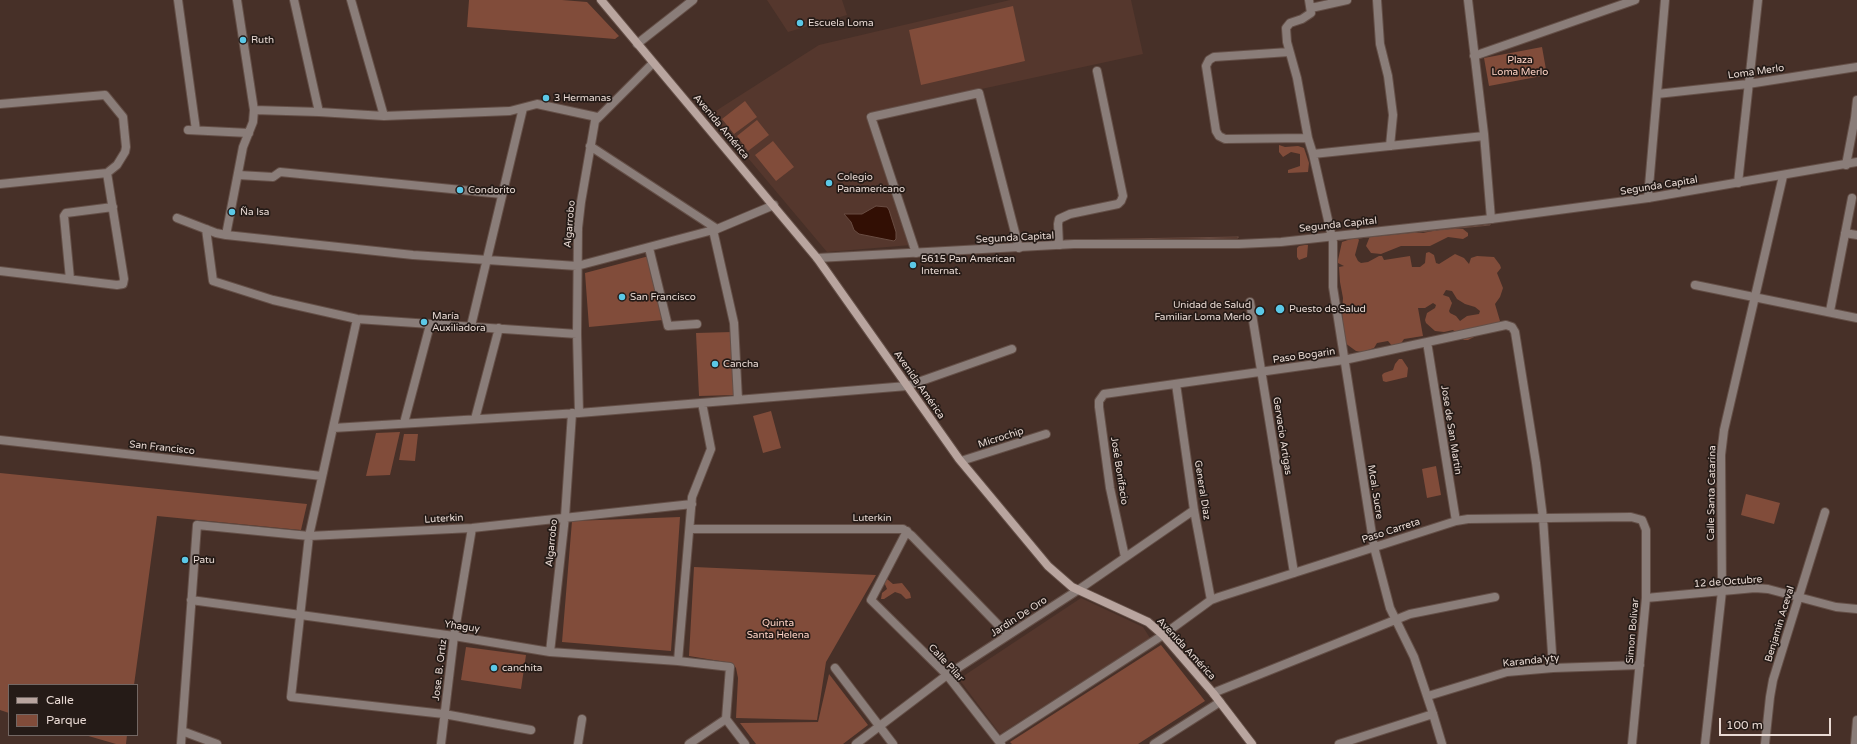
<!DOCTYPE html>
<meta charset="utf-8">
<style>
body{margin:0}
#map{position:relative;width:1857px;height:744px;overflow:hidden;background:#473028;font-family:"Varela Round",sans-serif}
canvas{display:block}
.legend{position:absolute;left:8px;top:684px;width:130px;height:52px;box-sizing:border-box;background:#251b17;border:1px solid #736763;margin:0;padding:5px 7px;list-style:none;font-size:12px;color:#e9dad4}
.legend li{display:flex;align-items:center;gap:8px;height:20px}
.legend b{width:20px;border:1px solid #736763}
.scale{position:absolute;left:1719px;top:718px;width:112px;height:18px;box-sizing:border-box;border:2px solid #e9dad4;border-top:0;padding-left:5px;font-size:12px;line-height:14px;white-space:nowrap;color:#e9dad4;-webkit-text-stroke:3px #251b17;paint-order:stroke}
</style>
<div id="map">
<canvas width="1857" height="744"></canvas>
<ul class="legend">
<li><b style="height:5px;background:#b9a59f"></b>Calle</li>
<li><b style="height:11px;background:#814c3a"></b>Parque</li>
</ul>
<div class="scale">100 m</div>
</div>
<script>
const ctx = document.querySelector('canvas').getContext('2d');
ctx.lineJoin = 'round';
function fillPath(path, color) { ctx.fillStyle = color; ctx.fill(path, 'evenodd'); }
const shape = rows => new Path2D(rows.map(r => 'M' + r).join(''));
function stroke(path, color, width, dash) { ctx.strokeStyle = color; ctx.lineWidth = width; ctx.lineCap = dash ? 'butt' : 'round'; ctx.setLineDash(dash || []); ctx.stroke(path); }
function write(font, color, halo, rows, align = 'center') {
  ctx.font = font + ' "Varela Round",sans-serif'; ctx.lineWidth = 3.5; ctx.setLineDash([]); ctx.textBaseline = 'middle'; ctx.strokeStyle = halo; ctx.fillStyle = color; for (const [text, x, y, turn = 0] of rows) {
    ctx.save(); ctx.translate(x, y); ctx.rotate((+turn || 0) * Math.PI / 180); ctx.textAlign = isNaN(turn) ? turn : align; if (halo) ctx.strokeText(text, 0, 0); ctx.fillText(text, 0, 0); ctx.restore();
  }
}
fillPath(shape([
 [767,0,842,0,847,15,788,32],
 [1010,0,1131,0,1143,54,866,114,911,245,827,252,711,114,819,45],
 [1081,598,1143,627,1150,638,1000,734,959,679]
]), '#55372d');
fillPath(shape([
 [469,0,562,0,587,2,619,36,615,39,467,27],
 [1013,6,1025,61,921,85,909,30],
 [1542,47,1547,75,1489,86,1484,58],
 [745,101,757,117,734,134,722,119],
 [757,120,769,135,748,151,737,136],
 [773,141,794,167,776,181,755,155],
 [1279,145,1285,147,1298,146,1304,148,1309,163,1308,172,1288,173,1288,170,1300,166,1300,154,1291,152,1283,157,1279,152],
 [1447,228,1463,229,1468,233,1468,236,1463,239,1448,237,1430,246,1401,246,1381,254,1371,253,1366,246,1370,236,1399,232,1423,233],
 [1357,237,1359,240,1355,255,1358,261,1361,263,1368,262,1379,256,1382,256,1384,260,1410,256,1412,267,1420,267,1425,263,1426,253,1429,252,1434,255,1436,263,1439,264,1455,254,1464,258,1469,264,1471,258,1477,256,1494,257,1500,265,1501,268,1497,273,1503,288,1500,297,1495,304,1500,321,1498,324,1480,329,1478,335,1468,340,1464,340,1453,330,1444,332,1435,331,1426,323,1425,320,1427,313,1435,308,1436,305,1433,303,1425,308,1418,308,1423,336,1404,339,1400,345,1393,347,1388,341,1377,343,1374,348,1362,352,1356,351,1345,343,1342,313,1343,298,1340,282,1339,267,1344,266,1338,263,1338,260,1342,242],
 [1446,290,1452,291,1457,299,1465,304,1475,307,1480,311,1479,314,1467,316,1460,321,1456,316,1450,313,1449,311,1452,303,1449,297,1443,295],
 [1305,245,1308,245,1307,257,1299,260,1297,257,1297,248,1299,246],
 [649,256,663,320,589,327,585,273],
 [732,332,735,395,699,396,696,333],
 [1399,359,1402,359,1408,368,1407,377,1386,382,1383,381,1382,375,1384,373,1393,370,1395,364],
 [771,411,781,448,763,453,753,416],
 [400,432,390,475,366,476,376,433],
 [404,434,418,434,415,461,399,460],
 [1436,466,1441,495,1427,498,1422,469],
 [0,473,307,504,301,530,157,516,134,685,9,685,9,713,0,710],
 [1746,494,1780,503,1774,524,1741,515],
 [680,517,671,651,562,642,572,521],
 [694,567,876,575,826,662,817,720,736,718,738,678,736,668,732,663,689,656],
 [887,579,893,584,902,583,910,593,911,598,906,599,901,594,895,592,884,599,881,599,882,593,887,589,884,582],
 [1161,645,1205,701,1138,744,1012,744,1010,742],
 [466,647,526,655,521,689,461,680],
 [829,674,868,725,843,744,756,744,740,723,818,722],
 [85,735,127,735,126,744,116,744]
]), '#814c3a');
const water = shape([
 [876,206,887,207,889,210,896,232,896,239,894,241,859,234,854,230,851,222,844,214,862,214,876,206],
 [1490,224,1490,225,1339,240,1490,224],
 [1238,237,1238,238,1065,241,1065,240,1238,237]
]);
fillPath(water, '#320f04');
stroke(water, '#694c42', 1);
const minor = shape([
 [178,0,196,130],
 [294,0,319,112],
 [351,0,384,116],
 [1309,0,1311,13,1302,19,1290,23,1286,28,1287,42,1297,78,1308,138,1313,154,1333,242,1333,287,1374,547,1390,608,1414,657,1433,714],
 [1377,0,1380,44,1388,76,1393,115,1390,146],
 [1468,0,1484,134,1491,219],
 [1311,8,1347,0],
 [1289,52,1214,57,1209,60,1206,66,1216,131,1219,136,1225,139,1308,138],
 [1474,56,1635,0],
 [1657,94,1748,84,1857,67],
 [0,104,105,95,123,117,126,147,125,152,117,165,107,173,0,184],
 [254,110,319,112,384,116,510,111,537,104,597,117],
 [188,130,249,133],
 [590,146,717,229],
 [1313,154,1484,136],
 [1846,165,1855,118,1857,100],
 [238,175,273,177,280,172,502,194],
 [1738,183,1758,0],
 [1648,198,1665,0],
 [177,218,216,233,226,235,413,255,577,266,717,229,774,205],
 [206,229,213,281,273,300,357,319,577,334],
 [713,230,734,323,738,400],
 [1845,233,1857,235],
 [226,235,243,147,253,122,254,110,237,0],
 [1059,245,1058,224,1059,219,1070,214,1118,204,1121,201,1123,196,1097,71],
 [649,248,668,326,697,324],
 [916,253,871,117,979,93,1019,248],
 [0,271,117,285,123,284,124,279,107,173],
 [70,279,64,216,66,213,113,207],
 [1695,285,1857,318],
 [1250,302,1294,573],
 [1830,311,1852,198],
 [357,319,309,536,291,697,444,714,531,730],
 [471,326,523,108],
 [1427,342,1456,521],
 [1176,384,1194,510,1211,600],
 [579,413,577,334,578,228,581,202,595,121,653,63],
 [475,419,499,328],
 [404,423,430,325],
 [333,428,579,413,907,386,1012,349],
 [0,440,322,476],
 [961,461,1046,434],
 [690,529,903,529,912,536,1008,635],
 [907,531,871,600,947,675,1001,744],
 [1125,557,1110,488,1099,407,1099,401,1104,394,1344,360,1506,325,1512,327,1515,332,1536,463,1543,518,1553,668],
 [1078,590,1194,510],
 [1646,598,1755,588,1768,589,1836,607,1857,609],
 [191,600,454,636,550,652,678,661,730,667,726,719,745,744],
 [550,652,565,517,572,413],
 [678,661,692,497,711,449,702,403],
 [835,668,893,744],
 [1213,693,1410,614,1495,597],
 [1428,696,1507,672,1553,668,1640,665],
 [182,731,217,744],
 [999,741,1163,635,1211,600,1219,597,1456,521,1468,519,1631,517,1642,520,1646,530,1646,598,1632,744],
 [181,744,197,525,309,536,472,528,692,504],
 [441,744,454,636,472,528],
 [578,744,582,719],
 [689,744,726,719],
 [1154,744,1220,702],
 [1705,744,1722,591,1721,455,1724,430,1783,176],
 [1765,744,1770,697,1773,680,1825,512],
 [1855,744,1857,720]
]);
const tertiary = shape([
 [637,44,693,0],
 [817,258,1074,244,1239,244,1281,242,1491,219,1648,198,1857,162],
 [856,744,947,675,1078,590],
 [1339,744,1433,714,1442,744]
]);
const secondary = shape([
 [601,0,817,258,959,459,1048,566,1072,587,1148,622,1163,635,1213,693,1252,744]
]);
stroke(minor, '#644f47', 10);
stroke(tertiary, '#644f47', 10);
stroke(secondary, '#644f47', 10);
stroke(minor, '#8a7d79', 8);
stroke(tertiary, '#8a7d79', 8);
stroke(secondary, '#b9a59f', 8);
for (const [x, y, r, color] of [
 [800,23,4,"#5bc8e7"],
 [243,40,4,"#5bc8e7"],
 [546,98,4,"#5bc8e7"],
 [829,183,4,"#5bc8e7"],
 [460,190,4,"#5bc8e7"],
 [232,212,4,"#5bc8e7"],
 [913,265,4,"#5bc8e7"],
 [622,297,4,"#5bc8e7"],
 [1280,309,5,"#5bc8e7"],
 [1260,311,5,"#5bc8e7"],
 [424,322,4,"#5bc8e7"],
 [715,364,4,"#5bc8e7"],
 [185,560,4,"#5bc8e7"],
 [494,668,4,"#5bc8e7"]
]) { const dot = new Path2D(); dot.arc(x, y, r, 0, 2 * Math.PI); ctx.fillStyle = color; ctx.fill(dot); stroke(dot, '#251b17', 1.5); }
write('10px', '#e9dad4', '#251b17', [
 ["Escuela Loma",808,23],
 ["Ruth",251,40],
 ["3 Hermanas",554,98],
 ["Colegio",837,177],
 ["Panamericano",837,189],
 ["Condorito",468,190],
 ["Ña Isa",240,212],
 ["5615 Pan American",921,259],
 ["Internat.",921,271],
 ["San Francisco",630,297],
 ["Unidad de Salud",1251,305,"right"],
 ["Familiar Loma Merlo",1251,317,"right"],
 ["Puesto de Salud",1289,309],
 ["María",432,316],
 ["Auxiliadora",432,328],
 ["Cancha",723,364],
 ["Patu",193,560],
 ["canchita",502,668]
], 'left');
write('10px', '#fed3c5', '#251b17', [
 ["Plaza",1520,60],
 ["Loma Merlo",1520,72],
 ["Quinta",778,623],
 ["Santa Helena",778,635]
]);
write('10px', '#e9dad4', '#251b17', [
 ["Loma Merlo",1756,72,-8],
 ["Avenida América",721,127,50],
 ["Segunda Capital",1659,186,-9],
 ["Algarrobo",570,224,-85],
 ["Segunda Capital",1338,225,-6],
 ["Segunda Capital",1015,238,-3],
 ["Paso Bogarin",1304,356,-8],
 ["Avenida América",919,385,55],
 ["Jose de San Martin",1451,430,81],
 ["Gervacio Artigas",1282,436,81],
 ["Microchip",1001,438,-18],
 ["San Francisco",162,448,6],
 ["José Bonifacio",1119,471,81],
 ["General Díaz",1202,490,81],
 ["Mcal. Sucre",1375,492,81],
 ["Calle Santa Catarina",1712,493,-89],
 ["Luterkin",872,518],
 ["Luterkin",444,519,-3],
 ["Paso Carreta",1391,531,-18],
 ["Algarrobo",552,543,-84],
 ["12 de Octubre",1728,582,-4],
 ["Jardin De Oro",1019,617,-33],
 ["Benjamin Aceval",1780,624,-73],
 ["Yhaguy",462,627,8],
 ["Simon Bolivar",1633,631,-85],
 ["Avenida América",1186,649,47],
 ["Karanda'yty",1531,661,-6],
 ["Calle Pilar",946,663,47],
 ["Jose. B. Ortiz",440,670,-83]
]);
</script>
